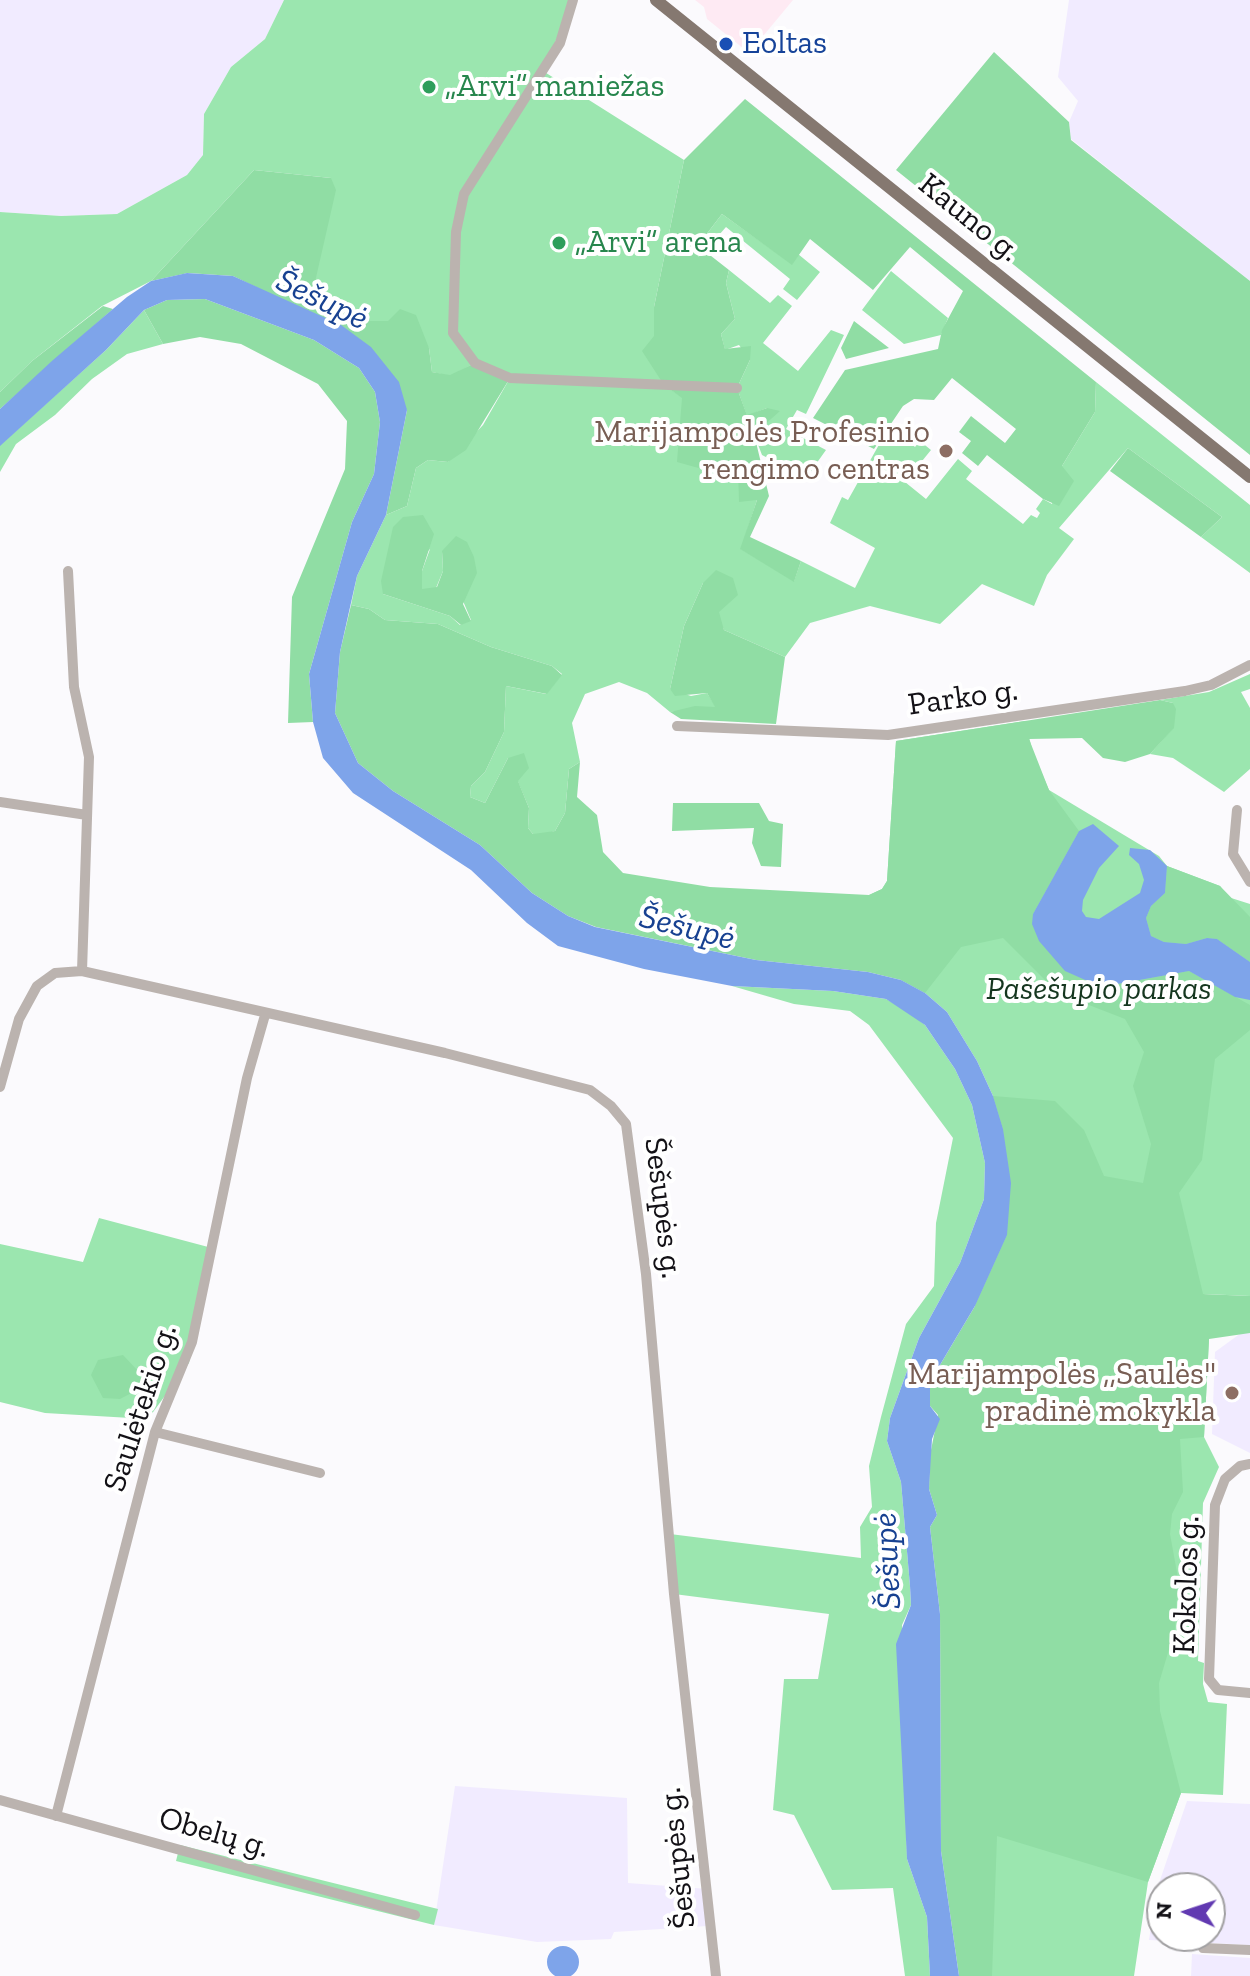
<!DOCTYPE html>
<meta charset="utf-8">
<style>
body{margin:0}
#map{position:relative;width:1250px;height:1976px;overflow:hidden;background:#fbfafd;font-family:"Zilla Slab",serif}
canvas{display:block}
.north{position:absolute;left:1146px;top:1872px;width:80px;height:80px;box-sizing:border-box;background:#fff;border:2px solid #a1a0a2;border-radius:50%;rotate:273deg;font-size:22px;font-weight:700;line-height:32px;text-align:center;color:#131116}
.north::after{content:'';display:block;margin:auto;width:28px;height:36px;background:#6139b1;clip-path:polygon(50% 0,100% 100%,50% 72%,0 100%)}
</style>
<div id="map">
<canvas width="1250" height="1976"></canvas>
<div class="north">N</div>
</div>
<script>
const ctx = document.querySelector('canvas').getContext('2d');
ctx.lineJoin = 'round';
function fillPath(path, color) { ctx.fillStyle = color; ctx.fill(path, 'evenodd'); }
const shape = rows => new Path2D(rows.map(r => 'M' + r).join(''));
function stroke(path, color, width, dash) { ctx.strokeStyle = color; ctx.lineWidth = width; ctx.lineCap = dash ? 'butt' : 'round'; ctx.setLineDash(dash || []); ctx.stroke(path); }
function write(font, color, halo, rows, align = 'center') {
  ctx.font = font + ' "Zilla Slab",serif'; ctx.lineWidth = 8; ctx.setLineDash([]); ctx.textBaseline = 'middle'; ctx.strokeStyle = halo; ctx.fillStyle = color; for (const [text, x, y, turn = 0] of rows) {
    ctx.save(); ctx.translate(x, y); ctx.rotate((+turn || 0) * Math.PI / 180); ctx.textAlign = isNaN(turn) ? turn : align; if (halo) ctx.strokeText(text, 0, 0); ctx.fillText(text, 0, 0); ctx.restore();
  }
}
fillPath(shape([
 [695,0,793,0,749,53,707,19,704,7]
]), '#feeaf3');
fillPath(shape([
 [0,0,284,0,265,39,231,67,204,114,203,155,187,175,117,214,61,216,0,212],
 [1069,0,1250,0,1250,281,1071,139,1069,122,1078,101,1058,77],
 [1241,1333,1250,1333,1250,1453,1212,1434,1215,1352],
 [455,1786,627,1798,628,1883,708,1889,707,1926,614,1932,611,1939,537,1942,434,1925],
 [1187,1801,1250,1804,1250,1945,1149,1940,1157,1889],
 [1162,1888,1210,1888,1210,1936,1162,1936],
 [1192,1954,1250,1958,1250,1976,1191,1976]
]), '#f1ebff');
fillPath(shape([
 [284,0,573,0,543,71,684,160,654,307,654,336,664,385,682,397,739,467,757,500,741,549,794,581,801,561,855,588,875,548,830,523,842,497,848,500,890,425,915,447,920,441,931,450,905,482,926,499,958,459,972,471,966,479,1023,524,1031,515,1037,518,1040,513,1036,509,1043,499,1052,504,1062,466,1095,412,1096,382,1250,505,1250,573,1201,537,1222,517,1128,448,1059,528,1074,539,1047,575,1034,606,982,584,940,624,870,606,810,623,785,657,724,630,703,583,684,626,670,689,691,696,707,693,716,707,670,712,647,693,619,682,585,694,572,723,580,762,569,769,565,813,555,831,542,835,533,834,528,828,529,808,508,758,485,803,470,797,471,786,485,772,504,732,506,686,546,694,562,674,552,666,491,647,438,624,385,620,369,609,351,605,357,576,386,515,407,506,416,468,428,460,448,462,483,425,510,378,475,363,450,376,432,372,429,348,388,321,357,321,312,295,331,178,254,170,151,281,102,306,32,361,0,392,0,212,61,216,117,214,187,175,203,155,204,114,231,67,265,39],
 [430,549,422,571,422,590,436,588,443,571,442,551,471,620,460,625,450,616,383,594],
 [722,214,792,264,798,254,820,272,797,300,783,289,790,279,726,227,698,259,699,244],
 [729,270,770,303,778,295,792,306,763,343,798,371,831,330,844,335,806,414,797,410,786,429,826,450,806,478,762,455,754,434,767,408,747,416,737,388,750,360,739,345,725,350,721,334,735,319,726,283],
 [891,271,948,318,941,335,904,344,862,310],
 [144,310,163,344,127,354,92,379,55,415,16,444,0,472,0,445,106,350],
 [1250,674,1250,689,1241,692,1250,708,1250,769,1224,792,1173,758,1150,754,1174,727,1173,703,1160,700,1209,692],
 [1025,721,1033,753,1049,790,1159,856,1167,866,1220,886,1228,897,1250,904,1250,1296,1204,1294,1209,1339,1204,1437,1219,1467,1203,1503,1198,1661,1204,1663,1203,1684,1208,1702,1227,1704,1223,1795,1181,1793,1148,1882,1134,1976,959,1976,975,1306,993,1096,977,1061,947,1012,925,993,901,980,869,895,882,889,887,881,896,741],
 [732,986,833,991,886,999,908,1011,925,1025,955,1069,972,1105,985,1163,984,1199,960,1263,919,1338,890,1418,887,1441,901,1482,910,1586,911,1605,902,1625,907,1859,927,1917,930,1976,905,1976,893,1888,832,1890,794,1815,773,1810,784,1679,818,1679,829,1614,674,1594,670,1534,861,1558,860,1527,872,1507,869,1466,881,1417,906,1324,934,1286,936,1223,953,1138,869,1025,850,1011,794,1004],
 [99,1218,212,1248,189,1363,148,1419,45,1413,0,1402,0,1244,83,1262],
 [180,1845,438,1909,434,1925,176,1861]
]), '#9be6af');
fillPath(shape([
 [994,52,1069,122,1071,140,1250,281,1250,455,896,170],
 [745,99,1096,382,1095,412,1062,466,1074,481,1059,506,1043,499,987,455,978,466,962,453,971,441,959,432,971,416,1005,443,1016,429,952,378,934,400,914,399,903,406,874,449,813,418,845,370,938,349,942,330,963,291,910,247,873,290,810,239,792,265,722,214,699,244,698,257,706,252,729,270,726,283,735,319,721,334,725,349,751,346,750,360,737,388,747,415,767,408,780,411,754,434,769,496,750,537,801,561,794,582,740,549,757,500,739,502,738,468,720,474,677,462,682,398,664,385,642,351,654,336,654,307,684,160],
 [254,170,331,178,336,190,312,295,357,321,388,321,400,309,416,315,429,348,432,372,450,375,475,363,510,378,466,450,448,462,428,460,416,468,407,506,386,515,407,410,289,303,233,276,188,273,151,281],
 [205,299,314,340,359,368,375,392,380,422,374,474,352,522,309,674,313,722,288,723,292,597,345,469,347,421,318,384,241,344,200,337,163,344,144,310,167,300],
 [103,306,113,309,0,409,0,392,32,361],
 [854,321,889,348,846,359,841,348],
 [1128,448,1222,517,1201,537,1110,471],
 [423,515,434,534,422,571,422,589,437,587,443,571,442,551,456,536,467,542,474,557,477,573,463,604,471,621,461,625,450,616,383,594,381,581,393,527,403,517],
 [716,570,733,578,738,595,719,612,724,630,785,657,776,724,681,719,670,712,695,706,715,707,707,693,675,696,670,689,684,626,703,583],
 [351,605,369,609,385,620,438,624,491,647,552,666,562,675,547,694,506,686,504,732,485,772,471,786,470,797,485,803,508,758,524,753,529,768,518,781,529,808,528,828,533,834,555,831,565,813,569,769,580,762,577,797,597,815,603,852,623,873,710,887,869,895,882,889,887,881,896,741,1160,700,1173,703,1176,709,1174,728,1150,754,1125,762,1103,758,1082,738,1029,739,1049,790,1079,831,1033,914,1101,987,1189,971,1250,1005,1250,1030,1215,1059,1202,1160,1179,1193,1203,1294,1250,1296,1250,1333,1209,1339,1204,1437,1180,1439,1183,1492,1172,1514,1170,1534,1178,1578,1175,1629,1159,1683,1160,1711,1181,1793,1148,1882,997,1836,992,1976,959,1976,941,1851,940,1614,930,1527,937,1515,929,1489,930,1455,938,1415,930,1406,930,1388,934,1375,975,1306,1007,1235,1003,1129,993,1096,1055,1101,1084,1130,1104,1176,1143,1183,1151,1144,1133,1086,1144,1052,1125,1019,1058,993,1003,938,961,947,925,993,901,980,868,972,756,960,596,927,568,916,532,893,480,845,393,791,358,763,335,713,340,652],
 [673,803,759,803,769,821,783,824,781,867,761,866,752,843,754,828,672,831],
 [1167,866,1220,886,1250,917,1250,962,1217,939,1207,938,1186,944,1164,942,1151,936,1146,918,1151,906,1165,893],
 [123,1355,138,1371,143,1387,120,1399,103,1398,91,1375,98,1360]
]), '#90dda4');
fillPath(shape([
 [187,273,233,276,341,325,371,347,399,382,407,410,386,515,357,576,340,652,335,713,358,763,393,791,480,845,532,893,568,916,595,927,756,960,868,972,901,980,925,993,947,1012,977,1061,993,1096,1003,1129,1011,1183,1007,1235,975,1306,934,1375,930,1388,930,1406,940,1419,932,1439,929,1489,937,1515,930,1527,940,1614,941,1851,959,1976,930,1976,927,1917,907,1859,896,1644,911,1605,910,1586,901,1482,887,1441,890,1418,919,1338,960,1263,984,1199,985,1163,972,1105,955,1069,925,1025,886,999,833,991,732,986,644,969,558,946,527,923,471,870,353,793,323,758,313,722,309,674,352,522,374,474,380,422,375,392,359,368,314,340,205,299,167,300,144,310,106,350,0,446,0,409,53,360,127,297,151,281],
 [1093,824,1119,846,1099,868,1083,900,1082,911,1086,917,1099,919,1140,893,1144,880,1139,864,1129,855,1130,848,1150,850,1167,866,1165,893,1151,906,1146,918,1151,936,1164,942,1186,944,1207,938,1217,939,1250,962,1250,1000,1235,997,1189,971,1101,987,1065,971,1039,941,1032,924,1033,914,1079,831],
 '547 1962a16 16 0 1 1 32 0a16 16 0 1 1-32 0Z'
]), '#7ea4ea');
stroke(shape([
 [573,0,560,43,464,194,456,232,453,333,475,363,510,378,737,388],
 [68,571,74,687,89,757,82,971],
 [677,726,888,735,1185,691,1211,685,1250,665],
 [0,802,87,815],
 [1237,810,1233,854,1250,882],
 [0,1087,19,1019,37,986,55,973,82,971,445,1053,590,1090,611,1106,626,1124,646,1274,674,1594,716,1976],
 [155,1432,320,1473],
 [1250,1464,1240,1466,1225,1479,1215,1505,1209,1679,1218,1690,1250,1693],
 [0,1800,415,1915],
 [56,1816,155,1432,192,1342,247,1078,265,1015],
 [1203,1948,1250,1950]
]), '#bbb3af', 10);
stroke(shape([
 [656,0,1250,477]
]), '#857870', 12);
for (const [x, y, r, color] of [
 [726,44,8,"#1a4fb4"],
 [429,87,8,"#2e9e5b"],
 [559,243,8,"#2e9e5b"],
 [946,451,8,"#8d6e63"],
 [1232,1393,8,"#8d6e63"]
]) { const dot = new Path2D(); dot.arc(x, y, r, 0, 2 * Math.PI); ctx.fillStyle = color; ctx.fill(dot); stroke(dot, '#fff', 3); }
write('32px', '#164399', '#fff', [
 ["Eoltas",742,44]
], 'left');
write('32px', '#27864d', '#fff', [
 ["„Arvi“ maniežas",445,87],
 ["„Arvi“ arena",575,243]
], 'left');
write('32px', '#131116', '#fff', [
 ["Kauno g.",969,218,39],
 ["Parko g.",963,698,-8],
 ["Šešupės g.",663,1208,83],
 ["Saulėtekio g.",141,1408,-72],
 ["Kokolos g.",1187,1585,-88],
 ["Obelų g.",214,1833,16],
 ["Šešupės g.",678,1858,-96]
]);
write('32px', '#785e54', '#fff', [
 ["Marijampolės Profesinio",930,433],
 ["rengimo centras",930,470],
 ["Marijampolės ,,Saulės\"",1216,1375],
 ["pradinė mokykla",1216,1412]
], 'right');
write('italic 32px', '#15361f', '#fff', [
 ["Pašešupio parkas",1099,990]
]);
write('italic 34px', '#174191', '#fff', [
 ["Šešupė",322,300,26],
 ["Šešupė",687,928,14],
 ["Šešupė",888,1561,-93]
]);
</script>
